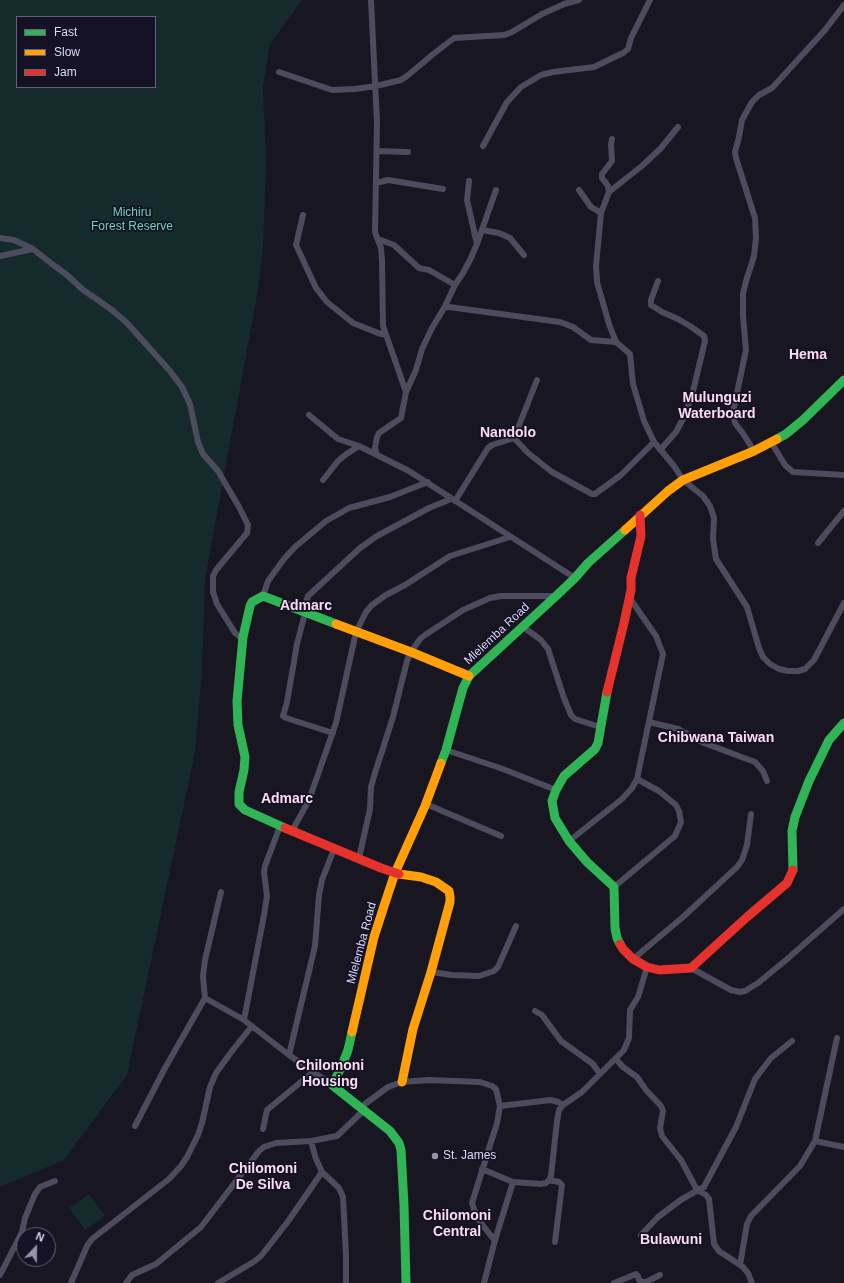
<!DOCTYPE html>
<style>
body{margin:0}
#map{position:relative;width:844px;height:1283px;overflow:hidden;background:#181620;font-family:Helvetica,sans-serif}
canvas{display:block}
.legend{position:absolute;left:16px;top:16px;width:140px;height:72px;box-sizing:border-box;background:#141224;border:1px solid #64627a;margin:0;padding:5px 7px;list-style:none;font-size:12px;color:#dcd9fb}
.legend li{display:flex;align-items:center;gap:8px;height:20px}
.legend b{width:20px;border:1px solid #64627a}
.north{position:absolute;left:16px;top:1227px;width:40px;height:40px;box-sizing:border-box;background:#141224;border:1px solid #64627a;border-radius:50%;rotate:22deg;font-size:11px;font-weight:700;line-height:16px;text-align:center;color:#dcd9fb}
.north::after{content:'';display:block;margin:auto;width:14px;height:18px;background:#9795ae;clip-path:polygon(50% 0,100% 100%,50% 72%,0 100%)}
</style>
<div id="map">
<canvas width="844" height="1283"></canvas>
<ul class="legend">
<li><b style="height:5px;background:#30b455"></b>Fast</li>
<li><b style="height:5px;background:#ff9f0a"></b>Slow</li>
<li><b style="height:5px;background:#e5322d"></b>Jam</li>
</ul>
<div class="north">N</div>
</div>
<script>
const ctx = document.querySelector('canvas').getContext('2d');
ctx.lineJoin = 'round';
function fillPath(path, color) { ctx.fillStyle = color; ctx.fill(path, 'evenodd'); }
const shape = rows => new Path2D(rows.map(r => 'M' + r).join(''));
function stroke(path, color, width, dash) { ctx.strokeStyle = color; ctx.lineWidth = width; ctx.lineCap = dash ? 'butt' : 'round'; ctx.setLineDash(dash || []); ctx.stroke(path); }
function write(font, color, halo, rows, align = 'center') {
  ctx.font = font + ' Helvetica,sans-serif'; ctx.lineWidth = 3.5; ctx.setLineDash([]); ctx.textBaseline = 'middle'; ctx.strokeStyle = halo; ctx.fillStyle = color; for (const [text, x, y, turn = 0] of rows) {
    ctx.save(); ctx.translate(x, y); ctx.rotate((+turn || 0) * Math.PI / 180); ctx.textAlign = isNaN(turn) ? turn : align; if (halo) ctx.strokeText(text, 0, 0); ctx.fillText(text, 0, 0); ctx.restore();
  }
}
fillPath(shape([
 [0,0,302,0,270,44,263,87,266,161,263,250,258,290,205,579,202,669,195,752,127,1075,64,1160,0,1187],
 [17,17,155,17,155,87,17,87],
 [89,1194,105,1216,85,1230,69,1208]
]), '#152a2a');
stroke(shape([
 [371,0,377,122,375,232,381,248,382,261,383,326,406,392],
 [279,72,332,90,355,89,376,86,401,80,407,76,432,55,454,38,504,35,512,32,542,14,564,4,579,0],
 [612,139,611,144,612,161,602,174,602,178,608,186,609,192,601,213,596,266,597,282,609,324,616,342,630,354,633,384,644,421,654,442,674,466,683,480,703,496,710,506,714,518,713,539,716,559,747,607,759,648,763,657,770,664,779,669,788,671,798,671,805,669,814,660,844,603],
 [483,146,507,102,521,87,541,75,553,72,594,67,623,53,628,49,631,38,650,0],
 [377,151,408,152],
 [469,181,467,200,477,244],
 [376,183,388,180,443,189],
 [579,190,591,207,601,213],
 [609,192,643,165,661,148,678,127],
 [303,215,296,245,316,288,327,302,353,323,378,333,386,335],
 [482,230,499,233,510,238,524,255],
 [0,238,14,240,33,249,52,264,67,275,82,289,112,310,127,323,170,371,182,387,190,404,198,442,203,454,218,471,239,507,248,525,247,533,216,570,213,576,213,592,217,604,235,633,240,637,243,637],
 [378,239,394,245,419,268,429,270,455,285],
 [0,256,33,249],
 [658,281,651,300,651,305,662,312,678,319,690,326,704,336,705,341,693,391,685,415,676,432,660,450],
 [444,308,449,307,560,322,573,327,591,340,616,342],
 [309,415,338,439,359,446,409,471,575,578],
 [514,438,528,453,552,472,592,494,595,494,621,475,654,442],
 [771,442,785,465,793,472,844,475],
 [754,451,744,435,735,423,733,412,746,350,743,316,743,294,746,281,754,256,756,238,755,218,736,158,735,152,739,137,742,120,752,102,759,95,772,88,825,30,844,5],
 [377,455,375,448,377,437,379,433,401,418,406,392,416,370,422,349,432,328,444,308,455,285,463,273,470,260,477,244,496,190],
 [323,480,338,461,345,455,359,446],
 [455,501,488,448,492,445,514,438,537,380],
 [818,543,844,511],
 [263,596,268,581,284,559,295,547,326,521,349,508,390,497,428,482],
 [522,626,541,640,548,649,564,698,571,715,575,719,600,727],
 [649,722,678,729,704,743,755,762,763,771,767,781],
 [333,733,286,718,283,716,287,702,297,644,305,613,306,602,308,596,360,548,377,536,429,508,451,499],
 [446,750,503,769,556,790],
 [426,804,501,836],
 [292,831,309,800,336,723,356,632,366,612,372,605,386,595,405,585,450,556,510,537],
 [569,841,622,799,632,788,637,779,663,654,656,636,629,597],
 [359,858,370,809,371,787,375,773,393,717,407,661,411,652,420,639,425,635,463,610,490,598,501,596,556,596],
 [614,887,675,836,681,822,679,811,676,805,659,791,637,779],
 [221,892,205,960,203,976,205,998,244,1020,289,1055,332,1085],
 [633,959,683,917,737,867,742,860,747,845,751,814],
 [691,968,731,990,740,992,745,991,758,983,786,960,844,909],
 [431,972,452,975,479,976,494,971,498,967,516,926],
 [535,1011,542,1015,561,1041,593,1064,600,1074],
 [244,1020,264,915,267,896,264,872,265,866,280,826],
 [289,1055,315,946,319,895,322,880,334,849],
 [616,1059,623,1067,637,1077,646,1090,661,1106,663,1111,660,1128,662,1136,681,1160,697,1190,706,1195,709,1199,714,1244,719,1251,743,1267,748,1273,752,1283],
 [500,1106,551,1100,558,1102,563,1105],
 [361,1107,388,1087,402,1082,429,1080,480,1082,492,1086,496,1089,500,1106,497,1123,472,1203,475,1212,478,1219,495,1241],
 [135,1126,165,1068,205,998],
 [263,1129,267,1110,313,1072],
 [311,1141,316,1159,322,1172,339,1188,343,1197,346,1255,346,1283],
 [815,1141,844,1147],
 [482,1169,513,1182,541,1184,546,1183,549,1180,551,1176,557,1121,559,1110,563,1105,582,1092,624,1050,629,1038,630,1010,638,997,647,967],
 [549,1180,559,1182,562,1185,555,1242],
 [641,1235,658,1217,682,1199,704,1187,706,1183,736,1127,755,1079,771,1058,792,1041],
 [740,1265,747,1224,751,1216,800,1166,815,1141,837,1038],
 [0,1275,22,1232,25,1218,35,1194,40,1187,55,1181],
 [71,1283,87,1246,92,1239,169,1179,181,1166,187,1157,198,1135,202,1123,210,1087,216,1073,232,1051,252,1026],
 [126,1283,132,1275,156,1264,201,1227,259,1151,264,1147,276,1143,311,1141,337,1136,364,1110],
 [218,1283,255,1261,261,1256,289,1220,322,1172],
 [484,1283,495,1240,513,1182],
 [614,1283,636,1274,638,1276,639,1280,642,1282,646,1282,660,1275]
]), '#4d4c5f', 6);
stroke(shape([
 [777,439,786,434,803,420,844,380],
 [607,692,598,743,595,749,564,776,556,790,552,801,555,818,569,841,587,862,614,887,615,928,617,938,620,944],
 [441,763,446,750,463,688,469,676,556,596,575,578,588,563,625,530],
 [285,828,245,810,239,804,239,792,244,770,245,757,238,725,237,701,243,637,250,606,252,602,263,596,336,624],
 [793,870,792,831,795,817,809,781,829,740,844,723],
 [352,1032,348,1050,341,1068,332,1085,390,1131,399,1143,401,1150,404,1205,406,1283]
]), '#30b455', 9);
stroke(shape([
 [625,530,668,491,683,480,754,451,777,439],
 [336,624,411,652,469,676],
 [399,874,421,877,436,882,449,891,450,897,450,902,431,972,413,1029,402,1082],
 [352,1032,374,937,385,903,395,873,425,806,441,763]
]), '#ff9f0a', 9);
stroke(shape([
 [607,692,624,623,631,590,631,578,641,536,640,515],
 [285,828,381,868,399,874],
 [620,944,623,949,633,959,647,967,659,970,691,968,747,917,787,883,793,870]
]), '#e5322d', 9);
for (const [x, y, r, color] of [
 [435,1156,4,"#9795ae"]
]) { const dot = new Path2D(); dot.arc(x, y, r, 0, 2 * Math.PI); ctx.fillStyle = color; ctx.fill(dot); stroke(dot, '#141224', 1.5); }
write('12px', '#6dd2b5', '#141224', [
 ["Michiru",132,213],
 ["Forest Reserve",132,227]
]);
write('12px', '#dcd9fb', '#141224', [
 ["Mlelemba Road",497,634,-43],
 ["Mlelemba Road",362,943,-75]
]);
write('12px', '#dcd9fb', '#141224', [
 ["St. James",443,1156]
], 'left');
write('bold 14px', '#fbdbf1', '#141224', [
 ["Hema",808,355],
 ["Mulunguzi",717,398],
 ["Waterboard",717,414],
 ["Nandolo",508,433],
 ["Admarc",306,606],
 ["Chibwana Taiwan",716,738],
 ["Admarc",287,799],
 ["Chilomoni",330,1066],
 ["Housing",330,1082],
 ["Chilomoni",263,1169],
 ["De Silva",263,1185],
 ["Chilomoni",457,1216],
 ["Central",457,1232],
 ["Bulawuni",671,1240]
]);
</script>
